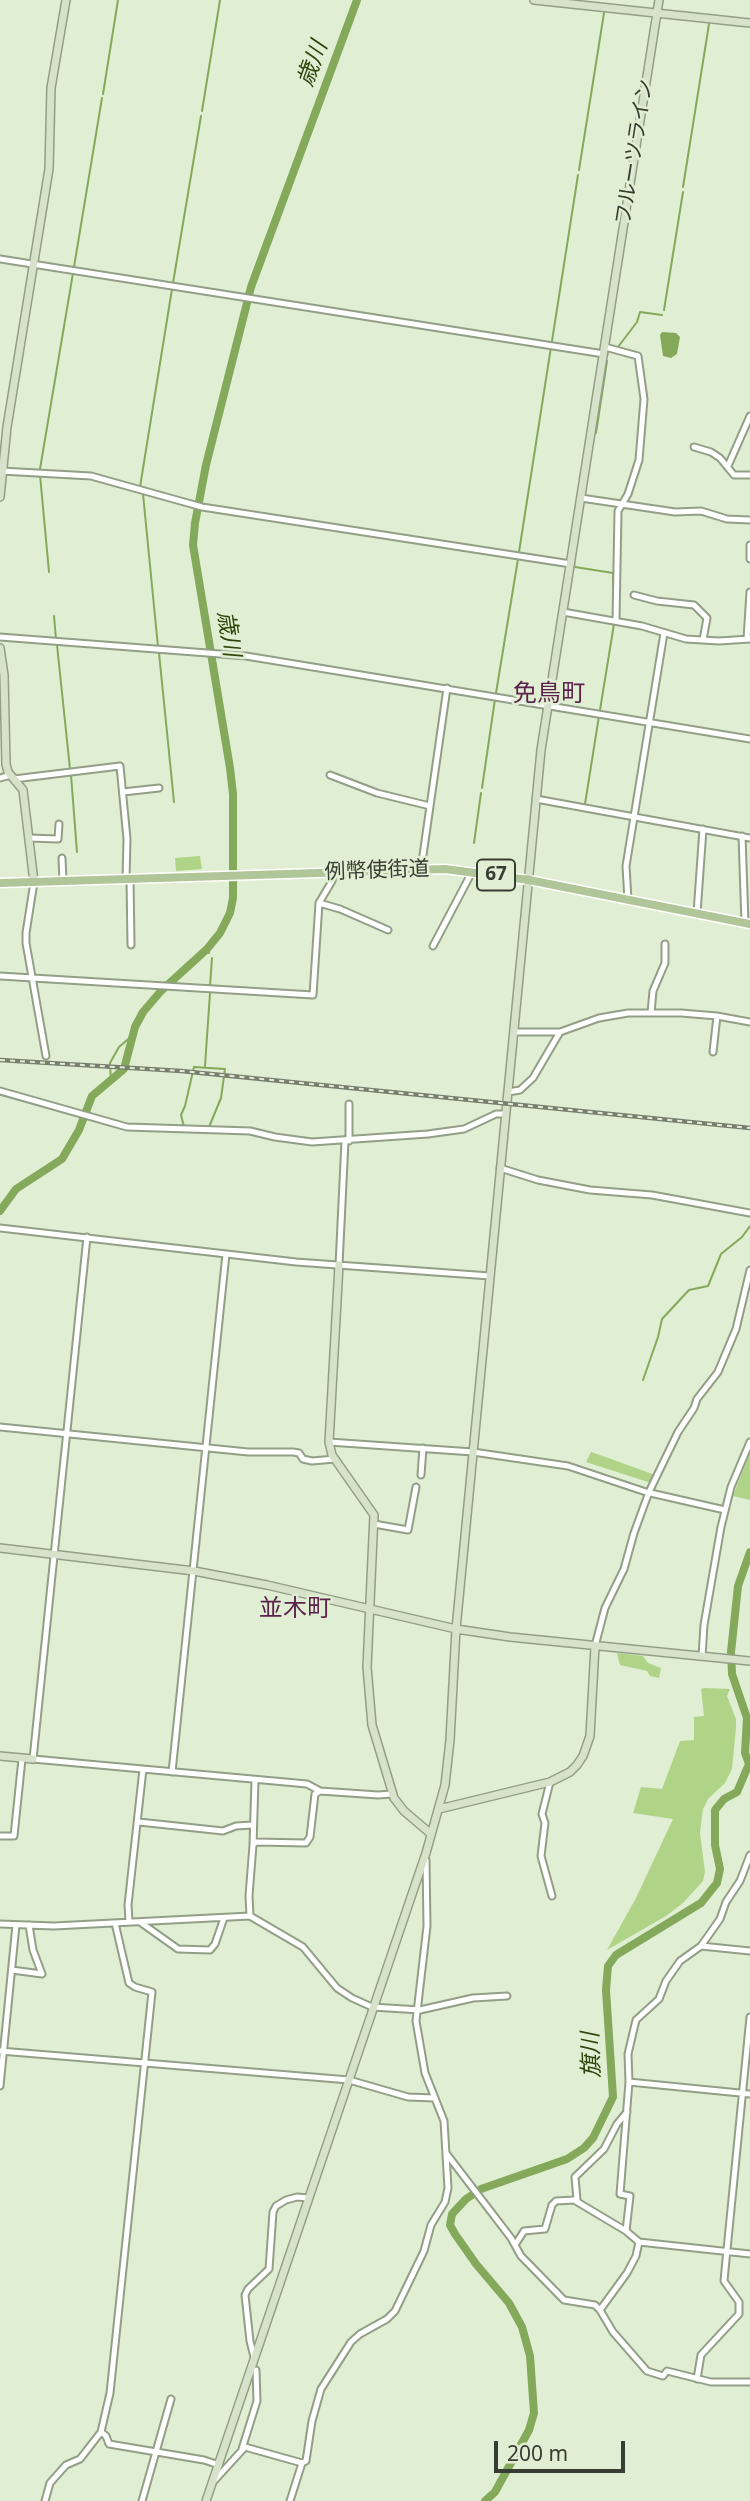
<!DOCTYPE html>
<meta charset="utf-8">
<style>
body{margin:0}
#map{position:relative;width:750px;height:2501px;overflow:hidden;background:#e0eed3;font-family:"Noto Sans",sans-serif}
canvas{display:block}
.scale{position:absolute;left:494px;top:2441px;width:131px;height:32px;box-sizing:border-box;border:4px solid #383d33;border-top:0;padding-left:9px;font-size:21px;line-height:24px;white-space:nowrap;color:#383d33;-webkit-text-stroke:5px #e0eed3;paint-order:stroke}
</style>
<div id="map">
<canvas width="750" height="2501"></canvas>
<div class="scale">200 m</div>
</div>
<script>
const ctx = document.querySelector('canvas').getContext('2d');
ctx.lineJoin = 'round';
function fillPath(path, color) { ctx.fillStyle = color; ctx.fill(path, 'evenodd'); }
const shape = rows => new Path2D(rows.map(r => 'M' + r).join(''));
function stroke(path, color, width, dash) { ctx.strokeStyle = color; ctx.lineWidth = width; ctx.lineCap = dash ? 'butt' : 'round'; ctx.setLineDash(dash || []); ctx.stroke(path); }
function write(font, color, halo, rows, align = 'center') {
  ctx.font = font + ' "Noto Sans","Noto Sans JP",sans-serif'; ctx.lineWidth = 5; ctx.setLineDash([]); ctx.textBaseline = 'middle'; ctx.strokeStyle = halo; ctx.fillStyle = color; for (const [text, x, y, turn = 0] of rows) {
    ctx.save(); ctx.translate(x, y); ctx.rotate((+turn || 0) * Math.PI / 180); ctx.textAlign = isNaN(turn) ? turn : align; if (halo) ctx.strokeText(text, 0, 0); ctx.fillText(text, 0, 0); ctx.restore();
  }
}
fillPath(shape([
 [200,856,202,869,176,871,175,858],
 [591,1452,611,1459,655,1475,651,1483,586,1462],
 [750,1453,750,1500,733,1496],
 [617,1653,643,1656,648,1663,661,1668,659,1678,650,1676,647,1671,620,1665],
 [704,1688,730,1689,727,1696,736,1719,736,1728,732,1769,725,1783,708,1799,703,1809,700,1833,705,1872,703,1881,683,1903,666,1916,607,1950,636,1898,673,1819,633,1813,641,1787,662,1789,680,1741,694,1740,694,1717,704,1716,701,1689]
]), '#afd487');
fillPath(shape([
 [662,332,676,333,680,337,677,354,671,358,663,356,660,335]
]), '#84a95a');
stroke(shape([
 [103,94,118,0],
 [202,111,220,0],
 [579,170,604,13],
 [683,187,709,24],
 [74,267,102,98],
 [173,283,201,116],
 [664,310,683,192],
 [552,341,578,175],
 [618,347,637,322,640,312,662,315],
 [596,433,607,361],
 [40,469,73,273],
 [40,475,49,572],
 [140,487,172,289],
 [143,494,158,647],
 [418,543,466,551],
 [469,551,564,566],
 [519,552,551,347],
 [575,567,613,573,614,610],
 [54,616,56,639],
 [57,645,70,769],
 [159,653,174,802],
 [496,693,518,559],
 [600,710,614,624],
 [71,775,77,852],
 [482,788,495,699],
 [585,804,599,716],
 [474,843,481,793],
 [207,949,209,953],
 [210,986,212,958],
 [205,1066,210,993],
 [111,1082,110,1063,119,1047,133,1035],
 [184,1127,181,1115,185,1106,194,1067,225,1069,221,1098,209,1127],
 [643,1380,658,1337,662,1319,689,1290,708,1286,721,1254,742,1237,750,1226]
]), '#84a95a', 2);
stroke(shape([
 [0,1211,16,1189,62,1159,79,1130,92,1096,124,1069,135,1027,143,1012,161,991,207,949,220,933,230,913,233,898,233,794,230,768,193,545,195,523,206,465,251,287,357,0],
 [485,2501,495,2492,529,2430,534,2413,530,2356,522,2327,509,2303,476,2264,455,2234,450,2225,452,2214,466,2199,481,2189,567,2159,584,2148,593,2138,613,2097,606,1990,608,1966,616,1955,701,1903,717,1883,720,1869,715,1845,715,1810,724,1799,737,1792,749,1764,745,1753,747,1718,732,1674,731,1652,738,1586,750,1552]
]), '#84a95a', 8);
const street = shape([
 [0,259,604,354],
 [605,347,638,356,644,399,639,460,628,494,618,511,616,621],
 [694,447,711,452,720,458,734,475,750,475],
 [728,466,750,416],
 [1,471,91,476,202,507,571,564],
 [581,498,675,512,701,511,727,519,750,520],
 [750,545,750,559],
 [634,595,657,601,694,605,707,618,703,640],
 [563,612,642,626,686,639,719,641,750,639],
 [0,637,246,656,750,739],
 [747,639,750,592],
 [330,775,377,793,430,806],
 [0,778,11,775],
 [14,779,120,766,127,839,126,879],
 [123,792,159,788],
 [536,799,750,838],
 [742,836,745,923],
 [29,838,58,839,59,824],
 [62,858,63,881],
 [421,869,447,688],
 [130,879,131,945],
 [34,882,26,933,26,943,46,1056],
 [628,900,626,866,664,633],
 [319,903,340,909,388,930],
 [697,913,703,829],
 [433,946,472,872],
 [0,976,313,995,319,903,332,881,334,872],
 [651,1013,653,991,665,963,665,944],
 [514,1032,560,1032],
 [713,1052,717,1016],
 [0,1091,127,1127,250,1131,275,1137,312,1142,428,1134,464,1129,496,1114,506,1114],
 [508,1092,520,1090,533,1078,560,1032,599,1018,628,1013,681,1013,717,1016,750,1022],
 [349,1141,349,1104],
 [500,1168,538,1180,590,1190,652,1195,750,1213],
 [0,1228,296,1262,490,1276],
 [87,1237,33,1759,307,1784,320,1791],
 [339,1265,345,1141],
 [0,1427,248,1452,293,1452,299,1453,303,1459,312,1461,335,1459],
 [329,1442,473,1452,568,1466,646,1492,725,1510],
 [421,1475,423,1448],
 [374,1524,408,1530,416,1487],
 [595,1646,605,1608,624,1569,634,1533,649,1492,678,1432,694,1408,697,1399,718,1372,736,1329,750,1270],
 [702,1656,704,1625,721,1527,731,1487,750,1442],
 [172,1772,226,1254],
 [550,1782,542,1814,545,1823,541,1856,552,1896],
 [139,1822,223,1831,236,1826,252,1825],
 [0,1836,14,1836,22,1759],
 [253,1845,255,1780],
 [250,1916,249,1896,253,1845,256,1842,306,1843,310,1837,315,1794,320,1791,378,1795,392,1794],
 [129,1922,128,1905,143,1769],
 [140,1922,178,1949,210,1950,215,1944,224,1918],
 [0,1924,54,1926,250,1916,303,1947,337,1988,352,1998,372,2007,420,2010,473,1998,507,1996],
 [29,1925,33,1950,42,1974],
 [701,1946,750,1951],
 [12,1970,42,1974],
 [0,2051,349,2080,408,2097,435,2098],
 [629,2082,750,2094],
 [0,2086,16,1925],
 [446,2153,511,2238,521,2256,564,2300,595,2305,600,2310,613,2332,647,2371,663,2376,667,2371,711,2382,750,2382],
 [577,2200,575,2177,604,2149,617,2124,627,2112],
 [626,2231,630,2196,620,2194,629,2082,628,2054,636,2020,659,1999,666,1981,680,1961,701,1946,720,1919,726,1902,740,1881,750,1855],
 [515,2245,524,2231,545,2229,552,2205,556,2201,574,2200,626,2231,639,2242,750,2254],
 [600,2310,627,2273,636,2256,639,2242],
 [254,2357,250,2341,245,2295,248,2289,269,2269,273,2212,276,2206,286,2200,297,2197,308,2198],
 [697,2379,701,2355,739,2314,739,2302,724,2281,725,2270,750,2017],
 [101,2432,106,2436,109,2444,204,2460,219,2465],
 [242,2449,257,2401,256,2370],
 [213,2482,245,2447,302,2463,306,2461,312,2421,321,2389,351,2342,360,2334,387,2319,395,2311,424,2251,431,2225,445,2202,448,2188,444,2121,425,2073,416,2021,427,1926,426,1860],
 [45,2501,50,2483,66,2465,80,2459,101,2432,110,2393,152,1992,135,1987,129,1983,115,1923],
 [142,2501,171,2399],
 [290,2501,302,2463]
]);
const secondary = shape([
 [534,0,750,23],
 [0,497,7,427,49,169,51,88,66,0],
 [0,648,4,675,6,764,8,772,23,790,34,882],
 [339,1265,329,1442,332,1455,374,1515,367,1667,372,1725,394,1798,404,1811,431,1834],
 [0,1548,194,1571,267,1585,456,1629,510,1637,750,1661],
 [0,1756,33,1759],
 [439,1809,550,1782,570,1772,577,1765,583,1756,590,1736,595,1646],
 [206,2501,426,1853,445,1785,450,1740,456,1629,541,750,659,0]
]);
const primary = shape([
 [0,883,445,869,529,880,750,924]
]);
stroke(street, '#929f86', 9);
stroke(secondary, '#929f86', 10);
stroke(primary, '#fff', 11);
stroke(street, '#fff', 5);
stroke(secondary, '#d7e2cb', 7);
stroke(primary, '#b0c598', 8);
const rail = shape([
 [0,1060,181,1071,750,1128]
]);
stroke(rail, '#767e6e', 4.5);
stroke(rail, '#e0eed3', 2, [5]);
for (const [x, y, w] of [
 [496,875,38]
]) { const box = new Path2D(); box.roundRect(x - w / 2, y - 15.5, w, 31, 5); ctx.fillStyle = '#e0eed3'; ctx.fill(box); stroke(box, '#383d33', 2); }
write('bold 19px', '#383d33', null, [
 ["67",496,875]
]);
write('21px', '#383d33', '#e0eed3', [
 ["フルーツライン",635,152,-81],
 ["例幣使街道",377,871,-2]
]);
write('italic 23px', '#2e450b', '#e0eed3', [
 ["歳川",313,64,-70],
 ["歳川",228,634,81],
 ["旗川",592,2055,-92]
]);
write('24px', '#5b224c', '#e0eed3', [
 ["免鳥町",549,694],
 ["並木町",295,1609]
]);
</script>
